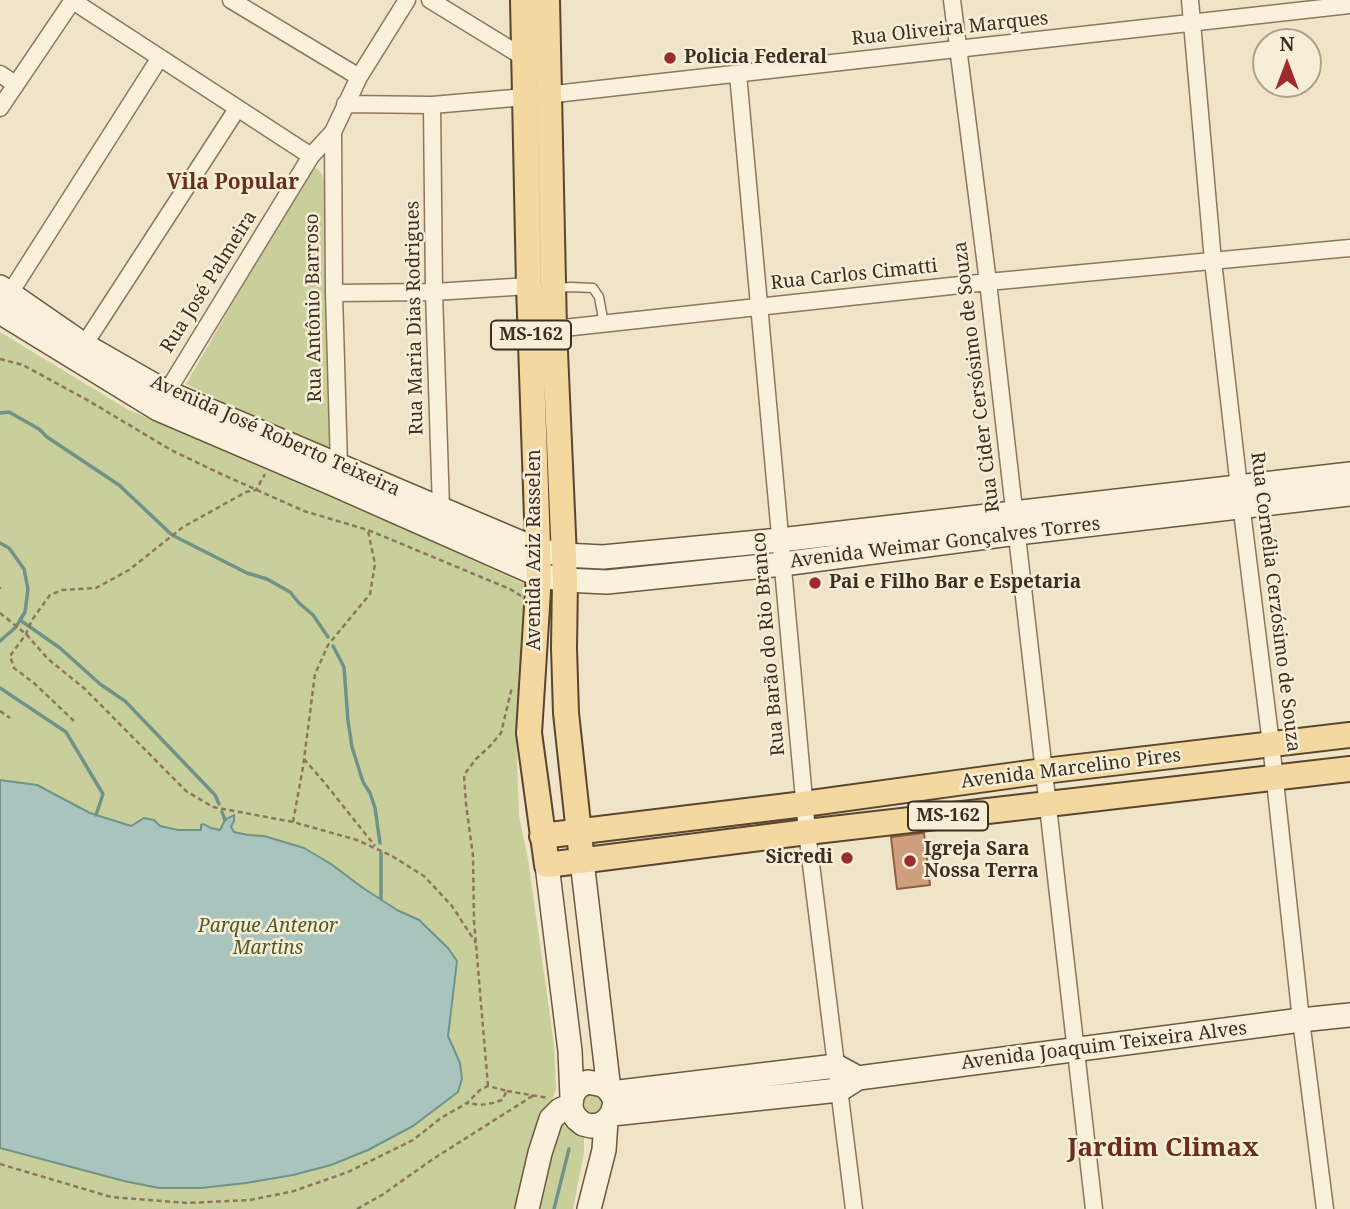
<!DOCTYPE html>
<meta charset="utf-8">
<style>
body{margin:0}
#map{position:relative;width:1350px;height:1209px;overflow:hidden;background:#f0e4c8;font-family:"Noto Serif",serif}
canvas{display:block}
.north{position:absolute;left:1252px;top:28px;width:70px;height:70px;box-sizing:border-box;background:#f7eed8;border:2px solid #ada18e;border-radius:50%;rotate:0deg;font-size:19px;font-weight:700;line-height:28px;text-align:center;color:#3d2e20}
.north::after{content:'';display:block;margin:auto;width:24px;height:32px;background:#9e2a2b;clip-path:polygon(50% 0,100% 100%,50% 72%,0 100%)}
</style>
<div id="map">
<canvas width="1350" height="1209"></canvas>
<div class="north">N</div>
</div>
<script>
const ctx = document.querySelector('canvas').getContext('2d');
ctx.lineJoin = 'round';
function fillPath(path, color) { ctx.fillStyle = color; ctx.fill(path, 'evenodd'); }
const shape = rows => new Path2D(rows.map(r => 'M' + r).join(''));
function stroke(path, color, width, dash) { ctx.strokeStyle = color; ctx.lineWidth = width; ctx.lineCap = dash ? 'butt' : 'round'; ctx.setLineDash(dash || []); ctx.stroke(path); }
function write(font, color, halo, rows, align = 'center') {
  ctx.font = font + ' "Noto Serif",serif'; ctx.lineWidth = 5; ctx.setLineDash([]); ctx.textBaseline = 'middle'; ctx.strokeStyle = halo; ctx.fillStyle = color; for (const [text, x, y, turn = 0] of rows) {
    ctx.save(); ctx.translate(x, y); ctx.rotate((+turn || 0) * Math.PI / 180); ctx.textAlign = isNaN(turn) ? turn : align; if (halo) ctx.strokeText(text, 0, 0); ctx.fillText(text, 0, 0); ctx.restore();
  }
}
fillPath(shape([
 [314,168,318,169,323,176,325,188,332,455,186,384,307,174],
 [0,332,127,409,412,533,527,585,523,658,516,730,519,816,528,859,554,1045,556,1088,551,1104,574,1130,584,1138,584,1152,573,1209,0,1209],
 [586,1092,602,1093,605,1108,596,1115,588,1114,582,1108,581,1099]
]), '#c9cf9b');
const water = shape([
 [0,780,37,785,90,813,131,826,144,818,154,820,160,826,178,830,201,830,201,825,204,824,211,828,220,830,225,820,234,815,234,821,231,827,234,832,248,835,264,836,304,848,331,864,363,888,397,910,419,920,448,948,457,961,448,1036,460,1063,462,1079,458,1092,413,1126,368,1150,331,1165,293,1175,246,1183,201,1188,159,1188,124,1181,0,1148,0,780]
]);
fillPath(water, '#a9c4bc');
stroke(water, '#6f938a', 2);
stroke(shape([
 [0,413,9,412,39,429,47,437,119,485,172,535,247,573,267,579,290,592,299,603,313,615,328,637],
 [0,543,9,548,24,569,28,589,25,612,20,620,16,627,0,641],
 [20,620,60,648,100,684,125,701,215,795,219,804],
 [333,646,344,667,348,721,352,747,363,782,370,793,375,808,380,843],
 [0,688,66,732,103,794,96,815],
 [222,812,225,820],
 [381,853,381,899],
 [554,1209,569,1149]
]), '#6f938a', 3.5);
const building = shape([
 [924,833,930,885,897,889,891,837,924,833]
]);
fillPath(building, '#cf9f7d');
stroke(building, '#8d5f41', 2);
const lane = shape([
 [556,288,571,287,593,288,599,297,604,324]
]);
const street = shape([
 [231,0,359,77],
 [430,0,528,60],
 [952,0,988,282,1094,1209],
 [1190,0,1213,261,1239,487,1271,744,1301,1020,1325,1209],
 [73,1,311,156],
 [0,74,15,84],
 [738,74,807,832,854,1209],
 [345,104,432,105,537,96,1350,5],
 [432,105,434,292,441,508,439,518],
 [0,108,73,0],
 [333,132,334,293,339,466,335,474],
 [10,293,159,59],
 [334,293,434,292,529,286],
 [545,330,988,282,1350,248],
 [84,345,237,109],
 [162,400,311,156,333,132,359,77,407,0]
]);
const secondary = shape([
 [0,287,84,345,166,392,538,550,564,555,603,557,780,540,1350,474],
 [0,312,158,409,331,483,539,575,565,580,607,582,783,564,1017,533,1350,494],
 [582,861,609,1090,614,1098,615,1103,612,1114,606,1121,599,1125,591,1126,583,1124,577,1119,572,1112,571,1105,572,1097,575,1090,581,1085,588,1082,603,1085,609,1090],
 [547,865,570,1051,572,1097],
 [611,1093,836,1066,858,1078],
 [612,1114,839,1090,858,1078,1301,1020,1350,1015],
 [527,1209,540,1153,551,1119,560,1110,571,1105],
 [589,1209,604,1150,606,1121]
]);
const primary = shape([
 [523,0,529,286,539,575,529,733,547,865,807,832,1350,769],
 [547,0,554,329,565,580,564,648,566,713,582,861],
 [542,836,804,804,1044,771,1350,735]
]);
stroke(lane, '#8d765c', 11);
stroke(street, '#8d765c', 19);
stroke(secondary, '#6f573f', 26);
stroke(primary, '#5b4430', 28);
stroke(shape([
 [0,359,23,365,89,401,171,450,219,473,304,511,368,530,510,589,521,596],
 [0,587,0,589],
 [0,613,26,634,48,659,85,689,186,791,213,807,293,822,357,840,392,856,424,876,452,906,476,943],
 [0,711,10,718],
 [74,721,34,683,14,668,10,656,26,634,32,620,50,595,62,590,96,588,129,570,183,527,246,492,256,490,265,474],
 [304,759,324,782,375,846],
 [293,822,303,767,315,674,328,645,370,594,375,564,368,531],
 [488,1086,474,921,473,856,466,804,464,775,476,759,490,746,501,733,512,687],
 [507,1091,549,1098],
 [0,1164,111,1197,187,1203,250,1200,294,1191,348,1172,413,1140,441,1118,467,1103,480,1090,488,1086,507,1091,502,1100,493,1103,480,1105,467,1103],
 [357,1209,382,1195,433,1159,534,1095]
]), '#8d765c', 2.5, [5, 3.5]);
stroke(lane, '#faf1dc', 8);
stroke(street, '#faf1dc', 16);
stroke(secondary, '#faf1dc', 23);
stroke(primary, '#f3d9a0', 24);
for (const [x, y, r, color] of [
 [670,58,7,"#9e2a2b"],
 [815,583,7,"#9e2a2b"],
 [847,858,7,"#9e2a2b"],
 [910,861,7,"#9e2a2b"]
]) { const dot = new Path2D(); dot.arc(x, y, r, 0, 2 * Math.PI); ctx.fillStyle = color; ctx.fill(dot); stroke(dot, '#f7eed8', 2.5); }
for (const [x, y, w] of [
 [531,335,80],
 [948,816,80]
]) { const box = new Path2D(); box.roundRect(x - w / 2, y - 14.5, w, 29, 5); ctx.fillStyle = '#f7eed8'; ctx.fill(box); stroke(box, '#3d2e20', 2); }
write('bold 18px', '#3d2e20', null, [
 ["MS-162",531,335],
 ["MS-162",948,816]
]);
write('19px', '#3d2e20', '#f7eed8', [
 ["Rua Oliveira Marques",950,29,-6],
 ["Rua Carlos Cimatti",854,275,-6],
 ["Rua José Palmeira",209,282,-58],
 ["Rua Antônio Barroso",314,308,-91],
 ["Rua Maria Dias Rodrigues",415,318,-91],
 ["Rua Cider Cersósimo de Souza",977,377,-97],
 ["Avenida José Roberto Teixeira",275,436,24],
 ["Avenida Weimar Gonçalves Torres",945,543,-7],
 ["Avenida Aziz Rasselen",535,550,-90],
 ["Rua Cornélia Cerzósimo de Souza",1275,602,83],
 ["Rua Barão do Rio Branco",769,644,-95],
 ["Avenida Marcelino Pires",1071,769,-7],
 ["Avenida Joaquim Teixeira Alves",1104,1046,-7]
]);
write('bold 19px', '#3d2e20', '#f7eed8', [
 ["Policia Federal",684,58],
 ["Pai e Filho Bar e Espetaria",829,583],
 ["Igreja Sara",924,850],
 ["Nossa Terra",924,872],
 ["Sicredi",833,858,"right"]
], 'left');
write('italic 19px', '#4d5a26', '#f7eed8', [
 ["Parque Antenor",268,927],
 ["Martins",268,949]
]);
write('bold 21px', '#6b2e1e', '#f7eed8', [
 ["Vila Popular",233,183]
]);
write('bold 26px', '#6b2e1e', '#f7eed8', [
 ["Jardim Climax",1163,1149]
]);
</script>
